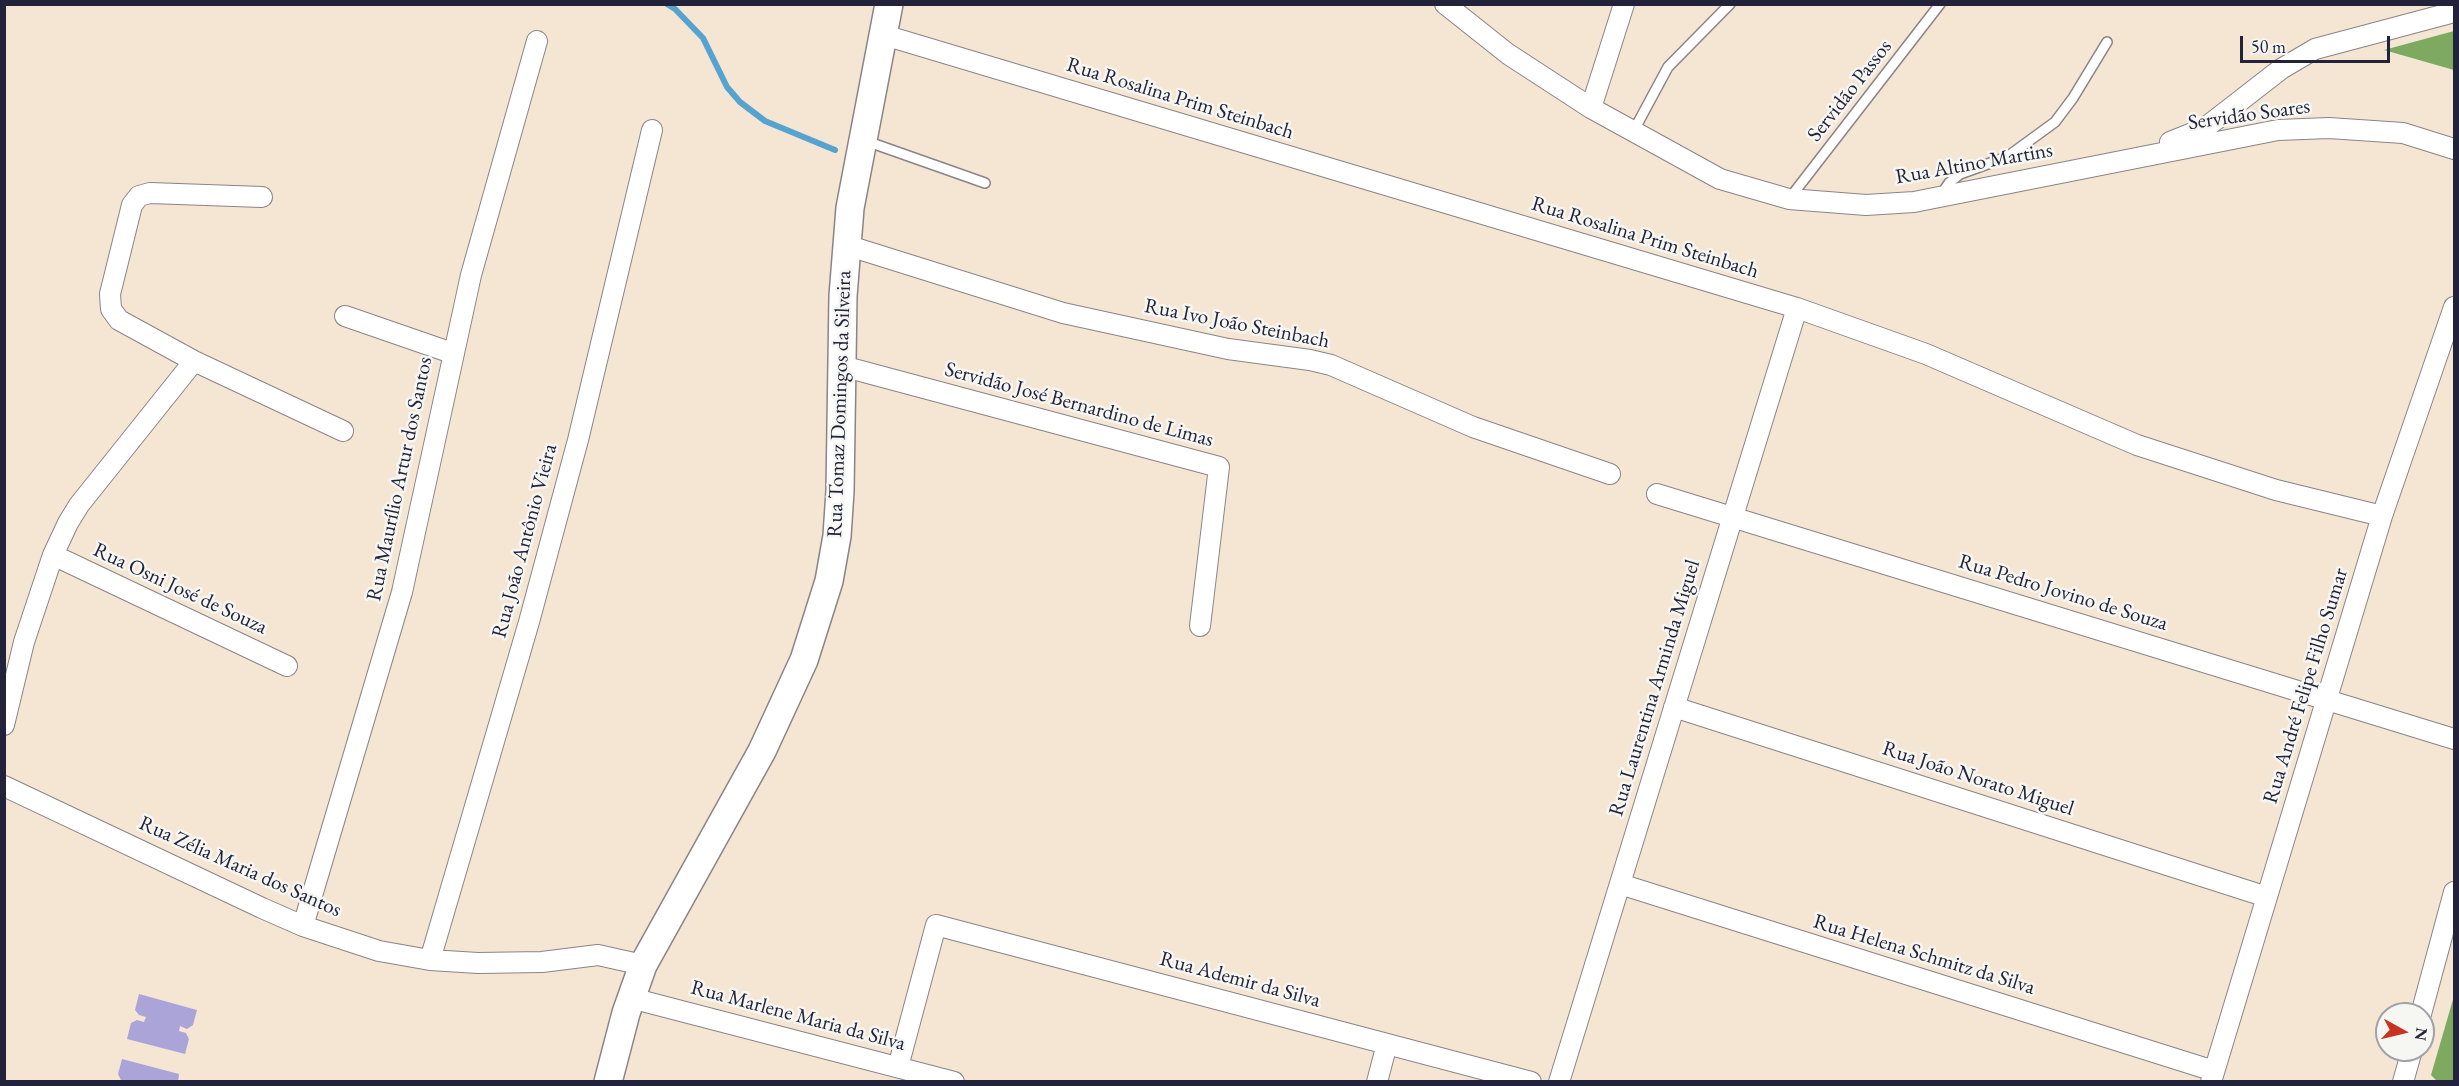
<!DOCTYPE html>
<meta charset="utf-8">
<style>
body{margin:0}
#map{position:relative;width:2459px;height:1086px;overflow:hidden;background:#f4e6d3;font-family:"EB Garamond",serif}
canvas{display:block}
.frame{position:absolute;inset:0;border:6px solid #22223b;pointer-events:none}
.north{position:absolute;left:2375px;top:1002px;width:60px;height:60px;box-sizing:border-box;background:#f6f6f2;border:2px solid #a1a1a9;border-radius:50%;rotate:98deg;font-size:16px;font-weight:700;line-height:24px;text-align:center;color:#22223b}
.north::after{content:'';display:block;margin:auto;width:21px;height:27px;background:#c8321e;clip-path:polygon(50% 0,100% 100%,50% 72%,0 100%)}
.scale{position:absolute;left:2240px;top:36px;width:150px;height:27px;box-sizing:border-box;border:3px solid #22223b;border-top:0;padding-left:8px;font-size:18px;line-height:21px;white-space:nowrap;color:#22223b;-webkit-text-stroke:4px #f6f6f2;paint-order:stroke}
</style>
<div id="map">
<canvas width="2459" height="1086"></canvas>
<div class="frame"></div>
<div class="north">N</div>
<div class="scale">50 m</div>
</div>
<script>
const ctx = document.querySelector('canvas').getContext('2d');
ctx.lineJoin = 'round';
function fillPath(path, color) { ctx.fillStyle = color; ctx.fill(path, 'evenodd'); }
const shape = rows => new Path2D(rows.map(r => 'M' + r).join(''));
function stroke(path, color, width, dash) { ctx.strokeStyle = color; ctx.lineWidth = width; ctx.lineCap = dash ? 'butt' : 'round'; ctx.setLineDash(dash || []); ctx.stroke(path); }
function write(font, color, halo, rows, align = 'center') {
  ctx.font = font + ' "EB Garamond",serif'; ctx.lineWidth = 5; ctx.setLineDash([]); ctx.textBaseline = 'middle'; ctx.strokeStyle = halo; ctx.fillStyle = color; for (const [text, x, y, turn = 0] of rows) {
    ctx.save(); ctx.translate(x, y); ctx.rotate((+turn || 0) * Math.PI / 180); ctx.textAlign = isNaN(turn) ? turn : align; if (halo) ctx.strokeText(text, 0, 0); ctx.fillText(text, 0, 0); ctx.restore();
  }
}
fillPath(shape([
 [2454,31,2454,70,2384,50],
 [2454,996,2454,1081,2437,1081,2431,1075]
]), '#7da961');
stroke(shape([
 [667,4,675,9,703,38,727,87,740,102,765,121,835,150]
]), '#55a3ce', 6);
fillPath(shape([
 [139,994,197,1010,193,1025,187,1029,180,1026,179,1031,186,1033,189,1039,185,1054,127,1039,131,1023,137,1020,144,1022,146,1017,139,1015,135,1010],
 [122,1059,179,1074,178,1082,121,1080,118,1074]
]), '#aba4d8');
const lane = shape([
 [1633,132,1668,67,1730,4],
 [866,141,985,183],
 [1940,196,1949,183,1960,174,2007,157,2055,122,2073,98,2107,42],
 [1789,199,1940,4]
]);
const street = shape([
 [1445,4,1508,54,1591,108,1720,179,1789,199,1866,205,1914,202,2278,130,2329,128,2403,133,2454,149],
 [884,35,1797,308,1926,354,2137,445,2276,490,2382,516],
 [1591,108,1624,4],
 [2170,142,2205,128,2281,69,2315,49,2454,12],
 [262,197,150,193,139,196,132,205,110,294,111,309,119,320,194,361,343,431],
 [846,245,1063,313,1228,349,1310,360,1331,365,1473,427,1610,474],
 [345,316,452,353],
 [842,366,1219,467,1200,626],
 [1657,494,2454,739],
 [53,555,287,666],
 [1674,707,2267,897],
 [4,725,24,642,53,555,68,523,79,505,194,361],
 [4,786,262,908,303,926,379,951,430,960,478,963,542,962,598,955,643,965],
 [1620,884,2214,1071],
 [303,926,402,592,471,275,537,41],
 [430,960,529,622,578,440,652,130],
 [631,998,954,1082],
 [2421,1014,2454,892],
 [898,1067,936,925,1531,1082],
 [1377,1082,1387,1044],
 [1559,1082,1797,308],
 [2211,1082,2382,516,2454,307],
 [2403,1082,2412,1050]
]);
const secondary = shape([
 [608,1082,626,1013,643,965,762,751,804,660,829,581,837,536,840,491,843,296,850,208,889,4]
]);
stroke(lane, '#8b8487', 12);
stroke(street, '#8b8487', 22);
stroke(secondary, '#8b8487', 30);
stroke(lane, '#fff', 9);
stroke(street, '#fff', 20);
stroke(secondary, '#fff', 27);
write('21px', '#22223b', '#f6f6f2', [
 ["Servidão Passos",1850,91,-52],
 ["Rua Rosalina Prim Steinbach",1180,99,17],
 ["Servidão Soares",2249,115,-8],
 ["Rua Altino Martins",1974,164,-10],
 ["Rua Rosalina Prim Steinbach",1645,238,17],
 ["Rua Ivo João Steinbach",1237,324,11],
 ["Rua Tomaz Domingos da Silveira",840,404,-88],
 ["Servidão José Bernardino de Limas",1079,405,15],
 ["Rua Maurílio Artur dos Santos",400,479,-78],
 ["Rua João Antônio Vieira",525,541,-75],
 ["Rua Osni José de Souza",180,589,25],
 ["Rua Pedro Jovino de Souza",2063,593,17],
 ["Rua André Felipe Filho Sumar",2306,686,-73],
 ["Rua Laurentina Arminda Miguel",1655,688,-73],
 ["Rua João Norato Miguel",1978,779,18],
 ["Rua Zélia Maria dos Santos",240,867,24],
 ["Rua Helena Schmitz da Silva",1924,955,17],
 ["Rua Ademir da Silva",1240,980,15],
 ["Rua Marlene Maria da Silva",798,1016,15]
]);
</script>
